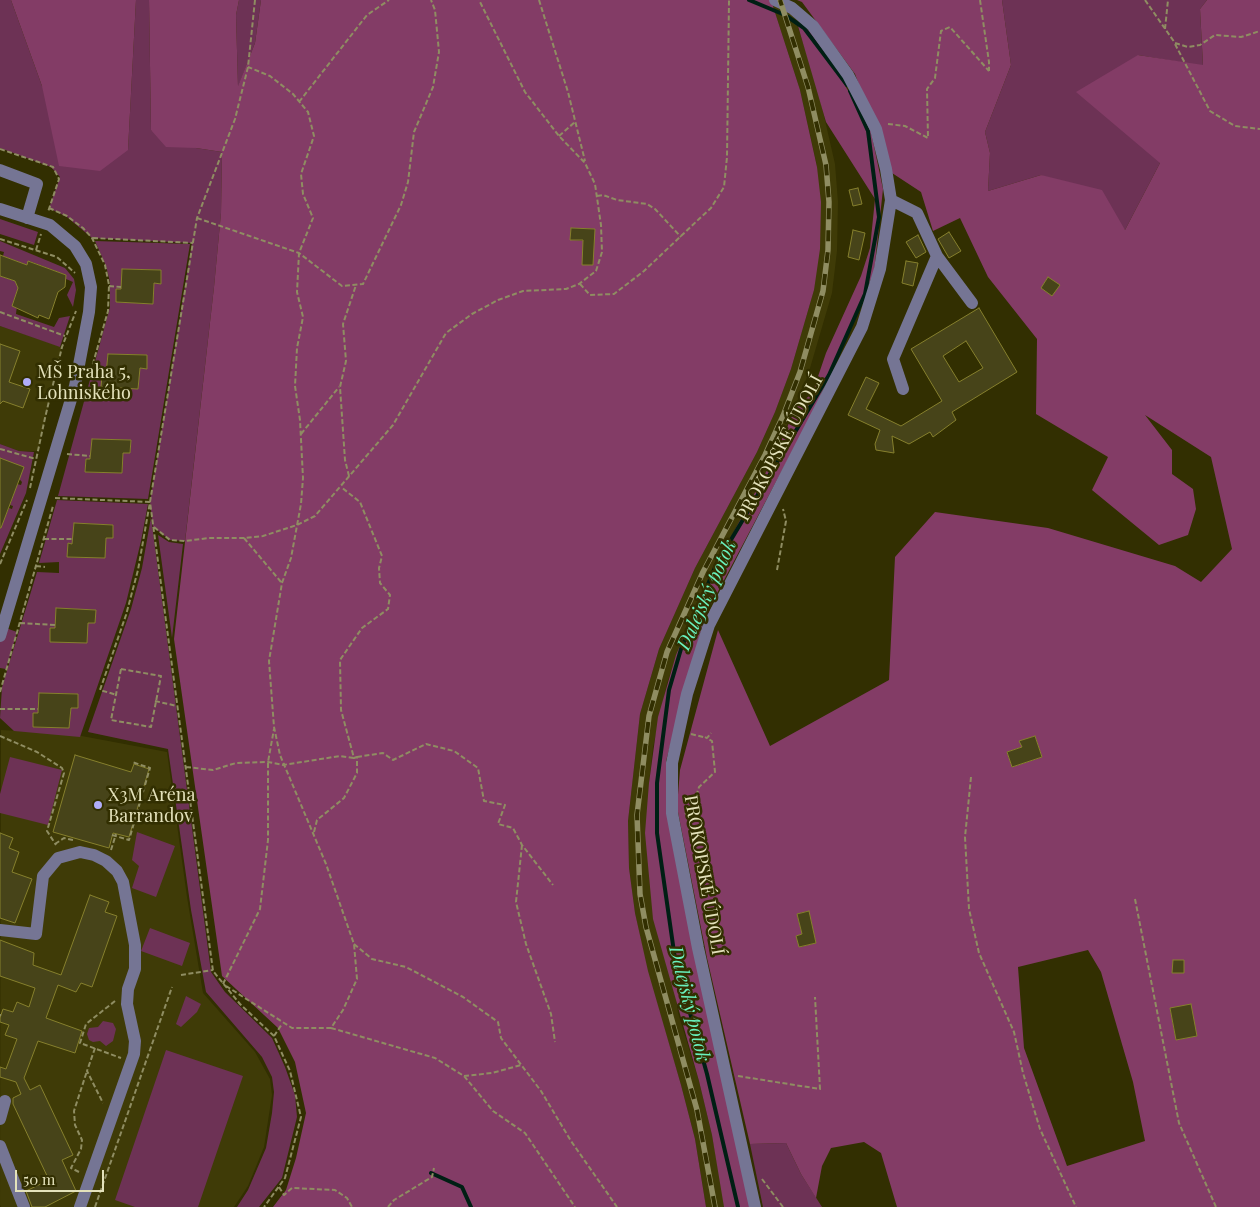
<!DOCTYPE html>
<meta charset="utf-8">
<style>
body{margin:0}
#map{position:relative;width:1260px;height:1207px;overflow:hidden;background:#322f01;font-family:"Playfair Display",serif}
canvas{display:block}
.scale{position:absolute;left:15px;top:1170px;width:89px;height:22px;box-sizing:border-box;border:2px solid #e4e2bb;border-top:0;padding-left:6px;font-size:15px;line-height:18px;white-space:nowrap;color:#e4e2bb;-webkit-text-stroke:4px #322f01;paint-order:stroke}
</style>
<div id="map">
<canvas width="1260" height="1207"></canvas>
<div class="scale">50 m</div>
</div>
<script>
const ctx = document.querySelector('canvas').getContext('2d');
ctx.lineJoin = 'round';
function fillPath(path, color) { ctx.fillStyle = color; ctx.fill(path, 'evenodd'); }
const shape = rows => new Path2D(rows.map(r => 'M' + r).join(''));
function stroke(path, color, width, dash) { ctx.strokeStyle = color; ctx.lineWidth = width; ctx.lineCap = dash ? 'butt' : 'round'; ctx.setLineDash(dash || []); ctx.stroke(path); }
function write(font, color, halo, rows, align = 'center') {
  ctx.font = font + ' "Playfair Display",serif'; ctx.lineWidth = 5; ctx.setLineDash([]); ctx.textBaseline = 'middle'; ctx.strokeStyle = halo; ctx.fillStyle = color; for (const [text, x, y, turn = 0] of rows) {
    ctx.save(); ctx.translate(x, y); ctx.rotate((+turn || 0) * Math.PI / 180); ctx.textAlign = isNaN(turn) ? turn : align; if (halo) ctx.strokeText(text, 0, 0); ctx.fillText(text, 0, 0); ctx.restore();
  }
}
fillPath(shape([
 [771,0,789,0,817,85,835,164,838,202,837,251,832,293,808,375,773,459,710,576,690,619,667,683,653,747,649,783,678,1013,699,1081,712,1135,723,1194,724,1207,706,1207,695,1139,681,1085,647,971,635,913,629,868,628,821,640,714,659,649,695,568,757,452,775,412,791,369,814,290,817,166,800,90],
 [0,326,62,347,38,451,19,451,0,444],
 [1,730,71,734,167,752,187,897,203,993,255,1052,270,1079,272,1095,264,1147,248,1186,234,1207,1,1207,0,1205]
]), '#3f3b07');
fillPath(shape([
 [0,0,11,0,42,86,128,150,136,0,149,0,151,130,196,148,222,152,221,213,214,287,185,541,170,540,153,527,150,502,192,243,92,238,67,217,49,208,60,177,51,167,0,148],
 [239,0,261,0,255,43,238,87,236,15],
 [1002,0,1207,0,1200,9,1203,66,1138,55,1160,163,1125,230,1041,175,988,191,990,153,985,132,1011,65],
 [0,219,38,232,34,245,0,234],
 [0,241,65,268,74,279,76,290,73,307,67,295,73,282,66,279,66,275,29,261,27,265,3,256,4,252,0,251],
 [95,241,190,244,148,499,58,496,110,307,110,282,106,266],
 [122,269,161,270,161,283,154,283,153,304,116,302,116,289,121,289],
 [108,354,147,355,147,368,140,368,138,389,102,387,102,374,106,374],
 [92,439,131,440,130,453,123,453,122,473,85,472,86,459,90,459],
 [0,276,15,281,19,288,16,314,54,327,59,318,70,316,60,347,0,326],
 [0,444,19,451,34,452,26,493,0,554,0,528,9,508,12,509,13,506,10,505,17,484,21,485,22,482,0,458],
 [57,500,148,504,141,541,126,603,80,737,14,731,0,718,2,687,37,572,59,573,59,562,39,563],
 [74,523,113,525,113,538,106,538,104,558,68,557,68,544,73,544],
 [57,608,95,610,95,623,88,623,87,629,55,628],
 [39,693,78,694,71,708,69,728,33,727,33,713,38,713],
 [151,517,211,972,225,992,272,1038,285,1067,295,1095,297,1117,282,1178,259,1207,237,1207,248,1190,266,1148,272,1113,274,1092,272,1077,262,1057,206,992,191,910,168,749,88,732,131,609,142,568],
 [158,535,169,542,183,544,172,638],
 [3,627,17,632,6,669,0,668,0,630],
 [10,757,62,770,48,825,0,813,0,794],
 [137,832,175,846,156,897,132,888,139,866,132,860],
 [150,928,190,943,182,966,141,951],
 [186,996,201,1004,197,1012,181,1027,176,1024],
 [103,1021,113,1023,116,1029,113,1041,106,1046,100,1041,93,1042,89,1040,87,1034,89,1028,98,1027],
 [166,1050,243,1076,198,1207,135,1207,115,1200],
 [786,1143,801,1174,822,1207,763,1207,750,1144]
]), '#6d3255');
fillPath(shape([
 [11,0,136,0,128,150,100,171,59,166,42,86],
 [149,0,239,0,236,15,238,86,255,43,261,0,771,0,800,90,817,167,821,202,820,249,814,290,791,369,775,412,757,452,695,568,659,649,640,714,628,821,629,868,635,913,648,971,681,1085,695,1139,706,1207,273,1207,286,1190,296,1158,306,1113,295,1062,278,1028,222,976,174,639,214,287,221,213,222,152,196,148,166,147,151,130],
 [571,228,594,229,594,241,570,240],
 [797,0,1002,0,1011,65,985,132,990,153,988,191,1041,175,1102,190,1125,230,1160,163,1076,92,1138,55,1203,65,1200,9,1207,0,1260,0,1260,1207,897,1207,881,1153,864,1142,831,1148,822,1166,816,1198,801,1174,786,1143,750,1144,707,958,677,807,680,770,718,630,770,746,889,680,895,557,935,512,1048,528,1175,566,1201,582,1232,549,1211,457,1145,415,1172,450,1172,474,1193,489,1196,509,1188,535,1159,545,1092,490,1108,457,1036,414,1037,339,988,277,960,218,933,231,921,192,892,173,855,74,802,2],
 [1035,736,1042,757,1012,767,1007,752,1022,747,1020,741],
 [808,911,816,943,800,947,796,936,802,934,797,914],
 [1088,950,1101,972,1133,1082,1145,1141,1067,1166,1024,1048,1018,967],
 [1170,1008,1197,1036,1176,1040],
 [798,26,812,31,870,127,883,189,874,272,815,408,705,616,666,761,750,1207,724,1207,712,1135,699,1081,653,919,645,833,649,783,658,717,676,655,710,576,773,459,797,405,812,394,826,353,861,276,870,248,875,199,826,122]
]), '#833c66');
stroke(shape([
 [749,0,785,15,804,28,847,85],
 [431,1173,462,1187,471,1207],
 [738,1207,707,1074,675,959,657,833,657,783,669,690,681,649,716,565,829,375,865,294,879,217,868,131,850,91]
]), '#001f14', 4);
const building = shape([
 [858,188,862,204,853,206,849,190,858,188],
 [571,228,595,229,593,265,582,265,583,240,570,240,571,228],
 [853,230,865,233,859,260,848,257,853,230],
 [949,232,961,251,949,258,938,239,949,232],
 [918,235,926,252,916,258,906,242,918,235],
 [0,255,27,265,28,261,66,275,65,287,58,292,49,319,39,315,38,318,12,306,18,288,15,281,0,276,0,255],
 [906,261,918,263,913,286,902,283,906,261],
 [122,269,161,270,161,284,154,283,153,304,116,302,116,289,121,289,122,269],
 [1048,277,1060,285,1052,296,1041,288,1048,277],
 [979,308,1017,372,952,412,956,420,933,437,930,432,909,444,892,436,894,453,876,450,875,444,880,430,848,415,866,377,879,383,866,409,901,426,942,401,911,349,979,308],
 [966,341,983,368,959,382,943,356,966,341],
 [0,344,20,351,9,382,30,389,23,408,3,401,0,404,0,344],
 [108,354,147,355,147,369,140,368,138,389,101,387,102,374,106,374,108,354],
 [92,439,131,440,130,453,123,453,122,473,85,472,86,459,90,459,92,439],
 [0,458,24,467,1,528,0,528,0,458],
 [74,523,113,525,113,538,106,538,105,558,67,557,68,543,72,544,74,523],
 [56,608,96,610,95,623,88,623,87,643,50,642,50,628,55,628,56,608],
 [39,693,78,694,78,708,71,708,69,728,33,727,33,713,38,713,39,693],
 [1035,736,1042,757,1012,767,1007,752,1022,747,1019,741,1035,736],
 [75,755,131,772,134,764,149,769,129,837,113,833,109,848,53,832,75,755],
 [0,833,13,838,9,848,19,852,12,872,32,879,15,923,0,918,0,833],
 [90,895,109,902,105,912,117,916,92,987,81,983,76,992,58,985,46,1018,82,1031,75,1053,38,1041,24,1078,30,1090,40,1085,73,1155,62,1160,76,1191,45,1207,32,1207,26,1191,49,1180,13,1104,13,1098,21,1094,16,1082,0,1077,0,1067,6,1069,17,1039,5,1035,9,1025,0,1022,0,1018,3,1009,13,1012,17,1002,29,1007,35,988,0,976,0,940,34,953,33,965,61,975,90,895],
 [809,911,816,943,799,947,796,936,802,934,797,914,809,911],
 [1173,960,1184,960,1184,973,1172,973,1173,960],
 [1191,1004,1197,1036,1176,1040,1170,1008,1191,1004]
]);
fillPath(building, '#474419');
stroke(building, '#86802d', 1);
stroke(shape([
 [255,0,248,67,235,119,197,218,150,502,213,971,240,1004,274,1036,290,1071,301,1117,285,1178,264,1207],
 [539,0,568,92,585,161],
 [980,0,989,62,989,71],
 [1145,0,1175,43,1188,47,1200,45,1215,35,1241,37,1260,31],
 [1165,29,1168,0],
 [1175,44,1210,111,1235,126,1260,129],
 [299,102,367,15,389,0],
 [888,124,905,126,928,138,927,89,935,78,941,31,950,27,989,71],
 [559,136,575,122],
 [0,149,53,167,59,179,48,212],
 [597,196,603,195,617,200,647,204,655,209,681,237],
 [49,208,67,216,83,228,92,238,105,265,109,285,108,311,92,367],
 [197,218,299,253,342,286,363,284,401,205,408,182,414,132,433,87,439,52,435,10,431,0],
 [93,238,193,243],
 [0,239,57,257,75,273],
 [36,250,41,234],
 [580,284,590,295,614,294,644,271,699,219,711,208,724,187,727,157,729,0],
 [109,286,121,287],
 [0,312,65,336],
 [91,371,107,371],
 [301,434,339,387],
 [0,449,36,459],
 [67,454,90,456],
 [349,476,345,460,340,387,346,361,343,324,356,285],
 [30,488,45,418,62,347,76,311],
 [55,498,150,502,138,570,126,615,100,690,117,695],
 [154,527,170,540,185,541,209,538,244,538,263,536,297,525,315,516,393,425,446,333,472,314,498,300,523,291,566,289,579,284,596,271,602,252,601,225,595,184,585,163,559,136,525,92,479,0],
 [244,538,281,582],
 [44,539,73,539],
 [0,564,27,500],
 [36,566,45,567],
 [777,570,786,521,783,509],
 [20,623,55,625],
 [121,669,161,676,151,727,111,720,121,669],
 [0,692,53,506],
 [155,701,177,706],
 [0,709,38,709],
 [691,734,707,738,711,733],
 [0,736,37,752,62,768,64,773,47,831,56,845],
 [357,757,383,753,393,760,426,744,454,751,478,768,484,801,505,805,498,824,513,828,522,845,553,885],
 [186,767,213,770,236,763,268,762,283,765,340,756,354,758],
 [971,777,965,837,969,909,979,953,1014,1032,1023,1073,1040,1129,1076,1207],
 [685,814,693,807,699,787,715,772,712,741,705,737],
 [314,832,317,820,344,798,357,773,357,757,354,758,341,710,340,660,362,628,388,609,390,595,380,583,379,568,382,556,360,502,341,487],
 [112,835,129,840,150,768,132,762],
 [55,844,64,838,73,840],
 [522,845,516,902,526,944,551,1014,555,1042],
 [111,850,116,834],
 [1135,899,1179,1123,1216,1207],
 [354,944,372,959,406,967,463,997,498,1022,501,1038,541,1091,571,1141,617,1207],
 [181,975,213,970],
 [223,984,260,909,268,840,268,762,274,729],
 [226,986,292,1028,331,1028,343,1010,357,979,354,944,326,864,280,755,274,727,269,661,282,583,291,558,301,504,303,478,300,420,295,386,297,348,303,317,297,292,299,253,313,218,303,194,301,174,314,136,308,112,293,94,270,76,248,67],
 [115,1001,86,1024,80,1043,121,1058],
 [0,1015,1,1015],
 [331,1028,435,1058,464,1076,493,1111,525,1133,575,1207],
 [274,1036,282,1024],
 [95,1048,87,1071,103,1103],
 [464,1076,492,1073,521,1065],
 [738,1076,820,1089,815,997],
 [79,1172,71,1168,81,1149,82,1140,75,1125,74,1111,87,1071],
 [762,1179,783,1207],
 [279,1187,284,1195,292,1188,335,1190,347,1198,352,1207],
 [95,1207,172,987],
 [388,1207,394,1200,432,1177,434,1168]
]), '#8f8d62', 2, [5, 2.5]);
stroke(shape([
 [0,170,37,184,27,218],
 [891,200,917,213,937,256,972,303],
 [0,209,50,225,75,246,86,264,91,287,89,312,75,386,0,636],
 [903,389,893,359,937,256],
 [0,930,36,934,43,876,58,858,80,852,94,855,106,861,117,871,123,882,135,945,135,969,128,989,127,1004,135,1041,134,1054,80,1207],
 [0,1119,5,1101],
 [0,1146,24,1207],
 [755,1207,698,948,672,813,672,763,687,694,709,625,862,327,880,269,891,200,886,169,876,129,848,75,813,26,792,8,775,0]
]), '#757594', 12);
const rail = shape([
 [715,1207,697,1110,646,927,640,894,637,815,649,716,667,652,703,572,765,455,783,416,800,372,823,291,828,250,829,202,826,165,808,87,780,0]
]);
stroke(rail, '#8f8d62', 5.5);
stroke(rail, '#322f01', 4, [11]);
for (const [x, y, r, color] of [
 [27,382,5,"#b0adfa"],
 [98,805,5,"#b0adfa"]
]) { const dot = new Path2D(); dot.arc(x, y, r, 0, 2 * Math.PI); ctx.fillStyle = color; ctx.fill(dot); stroke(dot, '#322f01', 2); }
write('18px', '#e4e2bb', '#322f01', [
 ["MŠ Praha 5,",37,372],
 ["Lohniského",37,393],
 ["X3M Aréna",108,795],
 ["Barrandov",108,816]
], 'left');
write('18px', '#e4e2bb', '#322f01', [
 ["PROKOPSKÉ ÚDOLÍ",780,448,-62],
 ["PROKOPSKÉ ÚDOLÍ",704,875,80]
]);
write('italic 19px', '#69f1bd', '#322f01', [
 ["Dalejský potok",707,595,-66],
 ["Dalejský potok",689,1004,76]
]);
</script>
